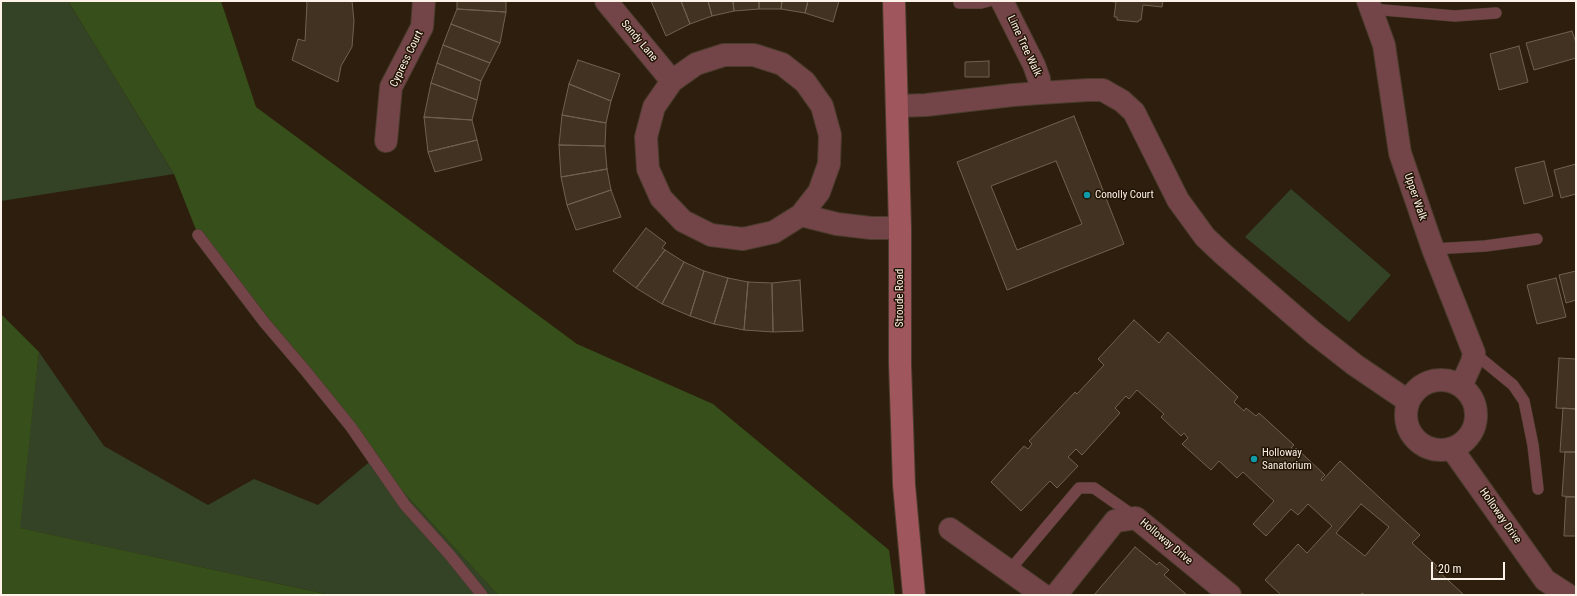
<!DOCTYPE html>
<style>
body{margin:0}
#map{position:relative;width:1577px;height:596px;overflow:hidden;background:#2d1e0d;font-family:"Roboto Condensed",sans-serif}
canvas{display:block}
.frame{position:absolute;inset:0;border:2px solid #fdf2e8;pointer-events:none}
.scale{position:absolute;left:1431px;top:562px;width:74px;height:18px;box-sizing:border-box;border:2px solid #fdf2e8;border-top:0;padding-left:5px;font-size:12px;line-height:14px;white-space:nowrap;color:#fdf2e8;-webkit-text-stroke:3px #231505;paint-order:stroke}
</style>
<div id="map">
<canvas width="1577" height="596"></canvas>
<div class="frame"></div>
<div class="scale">20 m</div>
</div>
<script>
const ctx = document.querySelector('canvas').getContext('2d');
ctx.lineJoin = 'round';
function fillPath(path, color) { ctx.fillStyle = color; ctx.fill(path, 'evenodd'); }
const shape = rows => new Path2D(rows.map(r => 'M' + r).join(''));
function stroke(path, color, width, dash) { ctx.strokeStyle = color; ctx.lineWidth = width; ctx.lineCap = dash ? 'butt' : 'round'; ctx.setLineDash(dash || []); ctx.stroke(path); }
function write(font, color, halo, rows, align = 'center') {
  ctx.font = font + ' "Roboto Condensed",sans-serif'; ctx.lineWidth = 3; ctx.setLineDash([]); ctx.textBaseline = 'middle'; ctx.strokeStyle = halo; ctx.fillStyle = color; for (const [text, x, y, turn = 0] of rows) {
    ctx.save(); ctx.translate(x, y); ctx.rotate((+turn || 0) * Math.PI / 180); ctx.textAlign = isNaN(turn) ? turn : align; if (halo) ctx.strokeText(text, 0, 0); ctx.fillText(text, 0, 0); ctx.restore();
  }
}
fillPath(shape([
 [1,1,68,1,174,174,1,201],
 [1291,189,1391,275,1349,322,1245,237],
 [39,352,104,446,208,505,254,479,318,505,373,459,498,595,326,595,326,594,19,528]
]), '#344325');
fillPath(shape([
 [68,1,221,1,256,107,577,344,713,404,889,550,895,595,498,595,373,459,198,235,174,174],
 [1,314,39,352,20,528,326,594,326,595,1,595]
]), '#374f1a');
const building = shape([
 [305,1,352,1,354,21,352,47,341,66,338,82,292,60,298,39,305,41,307,3,305,1],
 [457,1,506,1,506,12,457,9,457,1],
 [651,1,681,1,690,24,666,36,651,1],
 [681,1,708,1,712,16,690,24,681,1],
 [708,1,733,1,734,11,712,16,708,1],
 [733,1,759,1,759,9,734,11,733,1],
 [759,1,782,1,781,9,759,9,759,1],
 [782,1,808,1,805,13,781,9,782,1],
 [808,1,839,1,833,22,805,13,808,1],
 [1107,1,1163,1,1162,7,1143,5,1141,20,1139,20,1138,22,1117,20,1117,17,1114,17,1116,2,1107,1],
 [457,9,506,12,500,43,451,24,457,9],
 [451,24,500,43,490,63,443,45,451,24],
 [1572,31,1576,43,1576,58,1534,70,1526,43,1572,31],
 [443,45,490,63,481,81,437,63,443,45],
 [1519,46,1528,82,1499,90,1490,54,1519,46],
 [578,60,620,74,611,101,569,84,578,60],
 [989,61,989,77,965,77,965,62,989,61],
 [437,63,481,81,477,100,431,83,437,63],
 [431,83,477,100,472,120,424,117,431,83],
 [569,84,611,101,606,123,562,115,569,84],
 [562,115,606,123,605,146,559,145,562,115],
 [1074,116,1124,244,1007,290,957,162,1074,116],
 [1056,161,1082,224,1017,250,991,186,1056,161],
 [424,117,472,120,477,140,428,152,424,117],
 [477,140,482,160,435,172,428,152,477,140],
 [559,145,605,146,607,169,561,177,559,145],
 [1544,161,1553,196,1524,204,1515,168,1544,161],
 [1576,164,1576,194,1561,198,1554,170,1576,164],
 [607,169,611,190,567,205,561,177,607,169],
 [611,190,621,217,576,230,567,205,611,190],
 [646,228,666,243,662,248,665,250,636,288,613,271,646,228],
 [665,250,684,262,662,304,636,288,665,250],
 [684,262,704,271,690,316,662,304,684,262],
 [704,271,728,278,714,324,690,316,704,271],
 [1576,271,1576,300,1566,303,1559,275,1576,271],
 [728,278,748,282,744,330,714,324,728,278],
 [1556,278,1566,317,1537,324,1527,285,1556,278],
 [800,280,803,331,773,332,772,283,800,280],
 [748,282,772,283,773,332,744,330,748,282],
 [1134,320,1159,343,1168,332,1238,397,1234,402,1244,411,1246,408,1256,416,1259,413,1294,445,1291,448,1294,450,1296,448,1325,475,1321,479,1322,481,1340,461,1420,535,1412,543,1437,566,1435,568,1464,595,1365,595,1362,593,1360,595,1281,595,1265,580,1298,544,1307,553,1332,526,1308,504,1298,515,1291,509,1266,536,1253,524,1274,501,1243,472,1237,478,1219,461,1211,470,1182,444,1188,438,1184,433,1181,436,1161,417,1164,414,1137,390,1129,399,1126,396,1115,408,1120,413,1082,455,1076,449,1068,457,1078,466,1057,488,1050,481,1021,511,991,482,1024,446,1028,449,1032,444,1029,441,1075,392,1077,394,1104,365,1098,359,1134,320],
 [1361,504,1389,527,1365,556,1336,533,1361,504],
 [1559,358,1576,359,1576,409,1556,408,1559,358],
 [1563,408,1576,409,1576,452,1560,452,1563,408],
 [1565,452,1576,452,1576,497,1562,496,1565,452],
 [1566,497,1576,497,1576,536,1564,536,1566,497],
 [1135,547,1157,565,1159,562,1169,570,1164,575,1187,595,1094,595,1135,547]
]);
fillPath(building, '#423221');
stroke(building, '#72614f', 1);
const lane = shape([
 [959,3,981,3,989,1],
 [1371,9,1455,16,1496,13],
 [198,235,264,322,304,369,351,427,405,505,449,554,482,595],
 [1433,249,1485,246,1537,239],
 [1474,353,1513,385,1524,401,1533,445,1538,489],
 [1009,571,1079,488,1094,488,1134,516]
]);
const street = shape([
 [606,1,672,81],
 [1002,1,1034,65,1039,79,1040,93],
 [1368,1,1384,45,1400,153,1433,249,1474,353,1472,362,1461,386],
 [898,106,926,105,1013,95,1040,93,1088,90,1103,90,1108,93,1122,101,1134,112,1178,200,1205,237,1223,254,1314,333,1355,365,1408,401],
 [386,141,391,87,422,27,424,1],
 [801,215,819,192,829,164,830,135,822,106,805,82,782,64,754,55,724,55,696,64,672,81,654,107,646,137,648,169,661,198,683,221,711,235,743,239,774,232,801,215,837,224,871,228,900,228],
 '1406 415a35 35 0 1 1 70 0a35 35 0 1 1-70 0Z',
 [1452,449,1545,580,1568,595],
 [950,529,1043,595],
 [1056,595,1115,521,1136,518,1230,595]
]);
const secondary = shape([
 [894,1,900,228,900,364,904,485,914,595]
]);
stroke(lane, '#4a3c2c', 12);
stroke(street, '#4a3c2c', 24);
stroke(secondary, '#4a3c2c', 24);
stroke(lane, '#734448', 11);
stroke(street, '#734448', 22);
stroke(secondary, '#a0565d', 22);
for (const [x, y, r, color] of [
 [1087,195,4,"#0f9aa8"],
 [1254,459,4,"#0f9aa8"]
]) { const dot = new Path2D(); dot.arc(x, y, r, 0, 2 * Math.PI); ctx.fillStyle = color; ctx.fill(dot); stroke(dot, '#231505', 1.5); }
write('11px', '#fdf2e8', '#231505', [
 ["Sandy Lane",639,41,50],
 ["Lime Tree Walk",1024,46,65],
 ["Cypress Court",407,59,-64],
 ["Upper Walk",1415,197,71],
 ["Stroude Road",900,298,-90],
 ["Holloway Drive",1500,516,55],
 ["Holloway Drive",1166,542,40]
]);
write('11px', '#fdf2e8', '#231505', [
 ["Conolly Court",1095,195],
 ["Holloway",1262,453],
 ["Sanatorium",1262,466]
], 'left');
</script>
